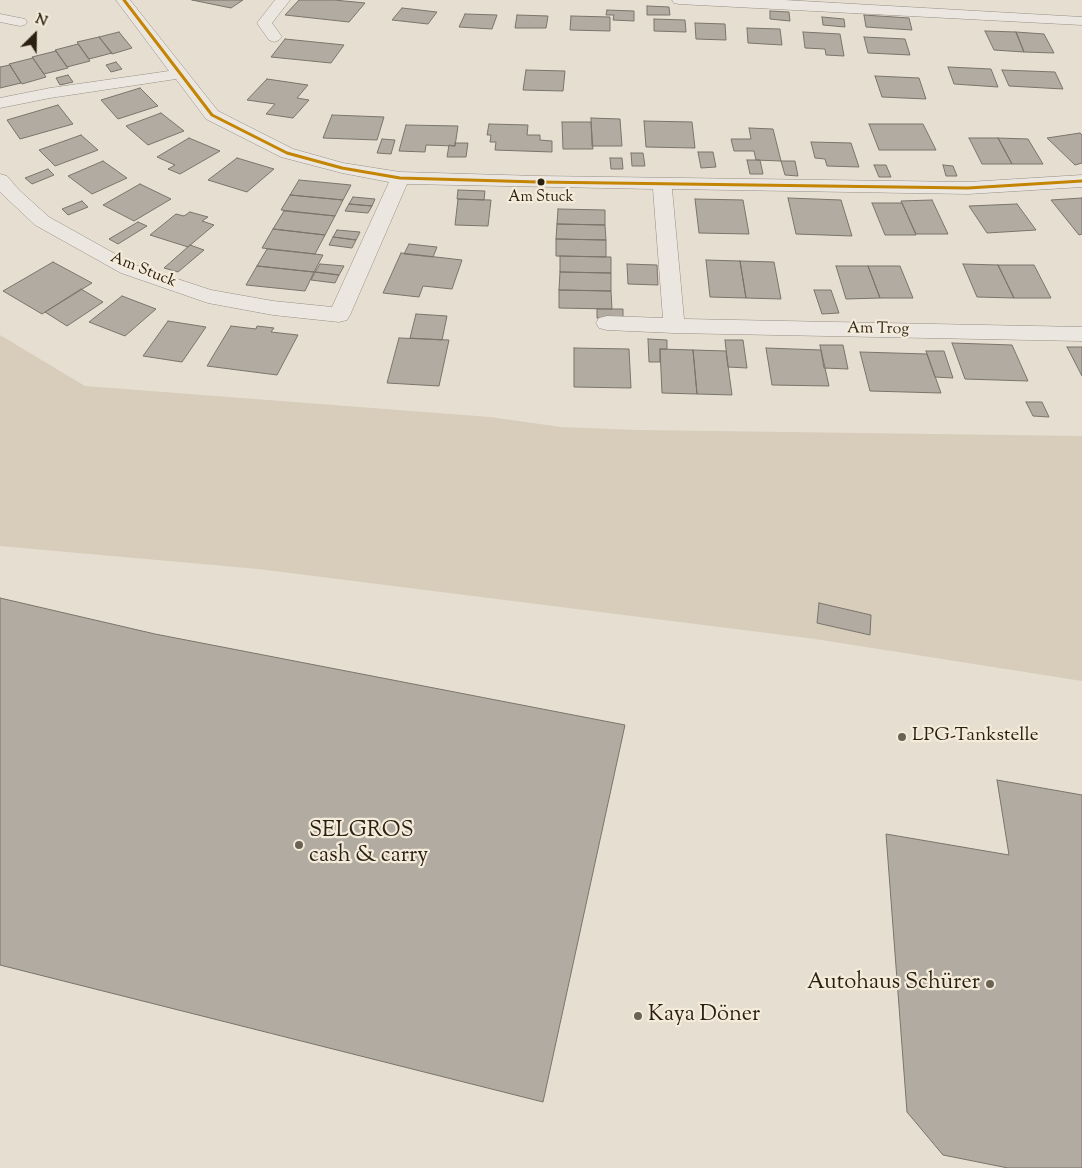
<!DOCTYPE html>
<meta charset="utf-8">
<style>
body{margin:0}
#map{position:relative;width:1082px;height:1168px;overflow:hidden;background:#e6ded0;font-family:"Sorts Mill Goudy",serif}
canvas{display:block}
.north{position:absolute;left:10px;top:10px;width:50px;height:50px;-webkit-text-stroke:4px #f4ebdb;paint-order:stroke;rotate:23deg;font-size:14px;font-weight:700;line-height:20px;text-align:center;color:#2a1f11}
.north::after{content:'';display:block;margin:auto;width:18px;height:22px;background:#2a1f11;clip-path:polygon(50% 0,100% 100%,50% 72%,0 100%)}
</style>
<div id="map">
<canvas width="1082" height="1168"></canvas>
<div class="north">N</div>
</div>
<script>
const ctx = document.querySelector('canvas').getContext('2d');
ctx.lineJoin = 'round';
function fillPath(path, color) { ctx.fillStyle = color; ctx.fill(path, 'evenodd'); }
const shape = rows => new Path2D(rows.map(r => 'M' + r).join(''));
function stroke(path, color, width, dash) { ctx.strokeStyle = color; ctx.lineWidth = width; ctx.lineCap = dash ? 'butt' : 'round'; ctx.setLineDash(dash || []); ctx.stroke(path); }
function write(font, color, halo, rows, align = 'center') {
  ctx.font = font + ' "Sorts Mill Goudy",serif'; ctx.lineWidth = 4.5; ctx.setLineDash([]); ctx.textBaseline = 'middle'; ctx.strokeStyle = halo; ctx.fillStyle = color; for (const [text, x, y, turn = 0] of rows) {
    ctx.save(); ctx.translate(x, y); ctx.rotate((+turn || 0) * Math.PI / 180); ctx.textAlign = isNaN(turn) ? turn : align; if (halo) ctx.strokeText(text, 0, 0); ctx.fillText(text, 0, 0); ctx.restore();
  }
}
fillPath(shape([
 [0,335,85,386,490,417,561,427,639,430,1082,436,1082,681,815,639,258,569,0,546]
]), '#d8cdbb');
const building = shape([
 [192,0,243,0,231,8,192,0],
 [299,0,334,0,365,3,349,22,285,15,299,0],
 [647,6,669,7,670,15,647,15,647,6],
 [402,8,437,12,428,24,392,20,402,8],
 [607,10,634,11,634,21,613,20,614,15,606,15,607,10],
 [770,11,789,12,790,21,770,19,770,11],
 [465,14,497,15,492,29,459,27,465,14],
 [517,15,548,16,546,28,515,28,517,15],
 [864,15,909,18,912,30,866,27,864,15],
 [571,16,610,17,610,31,570,30,571,16],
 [822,17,844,19,845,27,823,25,822,17],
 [654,19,685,20,686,32,654,31,654,19],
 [695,23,725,24,726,40,696,39,695,23],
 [747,28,780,29,782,45,748,43,747,28],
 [985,31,1016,32,1024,52,994,50,985,31],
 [119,32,132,48,112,54,99,37,119,32],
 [803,32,840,34,844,56,826,55,825,49,805,48,803,32],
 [1016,32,1044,34,1054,53,1024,52,1016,32],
 [99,37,112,53,89,59,77,42,99,37],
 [864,37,905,39,910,55,868,53,864,37],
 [285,39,344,45,331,63,271,57,285,39],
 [78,44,90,61,67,67,55,50,78,44],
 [56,51,68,68,44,74,32,57,56,51],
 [33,58,46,77,22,84,9,64,33,58],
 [116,62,122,69,111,72,106,65,116,62],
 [10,65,21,83,0,88,0,67,10,65],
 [948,67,991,69,998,87,954,84,948,67],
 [526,70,565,71,563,91,523,90,526,70],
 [1002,70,1055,72,1063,89,1009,86,1002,70],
 [68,75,73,82,60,85,56,78,68,75],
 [875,76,919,78,926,99,882,97,875,76],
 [267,79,308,85,297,98,309,100,293,118,266,114,275,104,247,100,267,79],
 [140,88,158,106,118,119,101,100,140,88],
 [58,105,73,124,20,139,7,120,58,105],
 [161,113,184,131,148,145,126,126,161,113],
 [332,115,384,117,377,140,323,138,332,115],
 [591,118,620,119,622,146,592,146,591,118],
 [644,121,692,122,695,148,646,147,644,121],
 [562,122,591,122,593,149,563,149,562,122],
 [489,124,528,125,527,135,540,135,540,140,552,141,552,152,495,150,496,142,490,142,491,135,487,135,489,124],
 [869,124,923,124,936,150,879,150,869,124],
 [406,125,458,126,455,146,426,145,425,152,399,151,406,125],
 [749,128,773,129,781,161,756,160,754,151,734,151,731,139,751,139,749,128],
 [1080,133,1082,135,1082,163,1075,165,1047,138,1080,133],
 [81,135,98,150,55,166,39,150,81,135],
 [189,138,220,151,180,174,168,169,175,165,157,157,189,138],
 [969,138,998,138,1012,164,982,164,969,138],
 [998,138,1028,139,1043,164,1012,164,998,138],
 [382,139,395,140,391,154,377,153,382,139],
 [811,142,851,143,859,167,827,166,825,159,815,158,811,142],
 [455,143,468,143,466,157,447,157,449,145,455,146,455,143],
 [698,152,713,152,716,167,701,168,698,152],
 [631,153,643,153,645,166,632,166,631,153],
 [237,158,274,169,247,192,208,180,237,158],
 [610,158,622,158,623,169,611,169,610,158],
 [747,160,760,160,763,174,750,174,747,160],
 [103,161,127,178,92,194,68,176,103,161],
 [781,161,795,161,798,176,785,175,781,161],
 [874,165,886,165,891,177,879,177,874,165],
 [943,165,953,166,957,176,946,176,943,165],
 [48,169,54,175,32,184,25,178,48,169],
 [299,180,351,185,343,200,290,195,299,180],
 [140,184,171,199,134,221,103,205,140,184],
 [458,190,485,191,484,200,457,199,458,190],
 [290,195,343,200,335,216,281,210,290,195],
 [353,197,375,199,372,206,349,204,353,197],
 [788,198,841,200,852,236,796,234,788,198],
 [1082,198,1082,234,1079,235,1051,200,1082,198],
 [458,199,491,200,488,226,455,225,458,199],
 [695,199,743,200,749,234,699,233,695,199],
 [932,200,948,234,916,234,901,201,932,200],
 [82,201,88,207,68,215,62,209,82,201],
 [872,203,902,203,916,235,885,235,872,203],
 [349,204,372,206,368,213,345,211,349,204],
 [1017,204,1036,230,987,233,969,206,1017,204],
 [558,209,605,210,605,225,557,224,558,209],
 [284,211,335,216,325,235,273,229,284,211],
 [190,212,208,217,202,221,214,225,188,247,150,235,176,214,184,216,190,212],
 [138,222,147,226,118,244,109,239,138,222],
 [557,224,605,225,606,240,556,239,557,224],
 [273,229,325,235,315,254,262,248,273,229],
 [337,230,360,232,356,240,333,237,337,230],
 [333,237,356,240,352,248,329,245,333,237],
 [556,239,606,240,606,257,556,256,556,239],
 [409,244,437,247,433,257,404,254,409,244],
 [190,245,204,250,178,272,164,268,190,245],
 [267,249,315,254,323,255,314,272,257,266,267,249],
 [401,253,462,260,452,289,423,286,419,297,383,293,401,253],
 [560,256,611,257,611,273,560,272,560,256],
 [706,260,740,261,746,298,710,297,706,260],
 [740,261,774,262,781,299,746,298,740,261],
 [53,262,92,283,42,314,3,291,53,262],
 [320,264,344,266,339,275,315,272,320,264],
 [627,264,657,265,658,285,628,284,627,264],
 [963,264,998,265,1014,298,977,297,963,264],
 [998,265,1034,265,1051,298,1014,298,998,265],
 [257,266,314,272,305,291,246,285,257,266],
 [836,266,868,266,880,298,846,299,836,266],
 [868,266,900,266,913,298,880,298,868,266],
 [315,272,339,275,335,283,311,280,315,272],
 [560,272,611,273,611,291,559,290,560,272],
 [81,289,103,302,67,326,45,312,81,289],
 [559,290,611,291,612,309,559,308,559,290],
 [814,290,831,290,839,313,822,314,814,290],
 [122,296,156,309,125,336,89,322,122,296],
 [597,309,623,309,623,319,597,318,597,309],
 [416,314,447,316,442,340,410,338,416,314],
 [168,321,206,327,182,362,143,356,168,321],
 [231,326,256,329,257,326,274,328,271,332,298,335,277,375,207,366,231,326],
 [399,338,449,340,439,386,387,383,399,338],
 [648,339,667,340,667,349,660,349,660,362,649,362,648,339],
 [725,340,743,340,747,368,728,367,725,340],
 [952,343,1012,345,1028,381,965,379,952,343],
 [820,345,843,345,848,369,824,368,820,345],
 [1067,347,1082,347,1082,376,1067,347],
 [574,348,629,349,631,388,574,387,574,348],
 [766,348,821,350,829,386,772,385,766,348],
 [660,349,693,350,697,394,662,393,660,349],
 [693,350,726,351,732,395,697,394,693,350],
 [926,351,944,351,953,378,935,377,926,351],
 [860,352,927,354,941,393,870,391,860,352],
 [1026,402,1042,402,1049,417,1033,416,1026,402],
 [0,598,155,634,625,725,543,1102,0,965,0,598],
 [819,603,871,615,870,635,817,623,819,603],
 [997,780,1082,795,1082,1168,1008,1168,943,1155,907,1112,886,834,1009,855,997,780]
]);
fillPath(building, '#b1aba1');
stroke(building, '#7a746b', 1);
const minor = shape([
 [116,0,130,0,218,111,293,149,343,163,400,172,538,176,968,182,1082,175,1082,187,968,194,672,189,684,319,1082,327,1082,341,674,333,607,330,599,328,596,323,599,318,607,316,663,318,653,189,407,184,350,315,347,320,339,322,273,315,208,303,121,273,35,225,0,192,0,174,7,176,19,190,49,217,135,265,211,290,273,301,332,307,389,182,342,173,281,157,206,119,176,79,50,98,0,108,0,98,50,88,169,71,116,0],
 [275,0,290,0,272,23,282,37,279,40,274,42,269,40,257,23,275,0],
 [672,0,784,0,1082,17,1082,25,679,4,674,3,672,0],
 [0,14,25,19,27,22,25,25,20,26,0,22,0,14]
]);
stroke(minor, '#958f85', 1);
fillPath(minor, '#ebe7e0');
stroke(shape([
 [124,0,212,115,287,153,342,168,400,178,538,182,968,188,1082,181]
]), '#c48404', 3);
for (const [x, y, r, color] of [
 [541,182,4.5,"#2a1f11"],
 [902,737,5,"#6c6254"],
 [299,845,5,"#6c6254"],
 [990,984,5,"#6c6254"],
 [638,1016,5,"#6c6254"]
]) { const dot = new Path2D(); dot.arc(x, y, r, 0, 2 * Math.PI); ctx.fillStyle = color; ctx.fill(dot); stroke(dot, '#f4ebdb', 2); }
write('15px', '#2a1f11', '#f4ebdb', [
 ["Am Stuck",541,198]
]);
write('16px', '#2a1f11', '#f4ebdb', [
 ["Am Stuck",143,271,22],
 ["Am Trog",878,330,1]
]);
write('19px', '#2a1f11', '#f4ebdb', [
 ["LPG-Tankstelle",912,737]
], 'left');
write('22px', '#2a1f11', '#f4ebdb', [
 ["SELGROS",309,832],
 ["cash & carry",309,857],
 ["Autohaus Schürer",980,984,"right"],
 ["Kaya Döner",648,1016]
], 'left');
</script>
